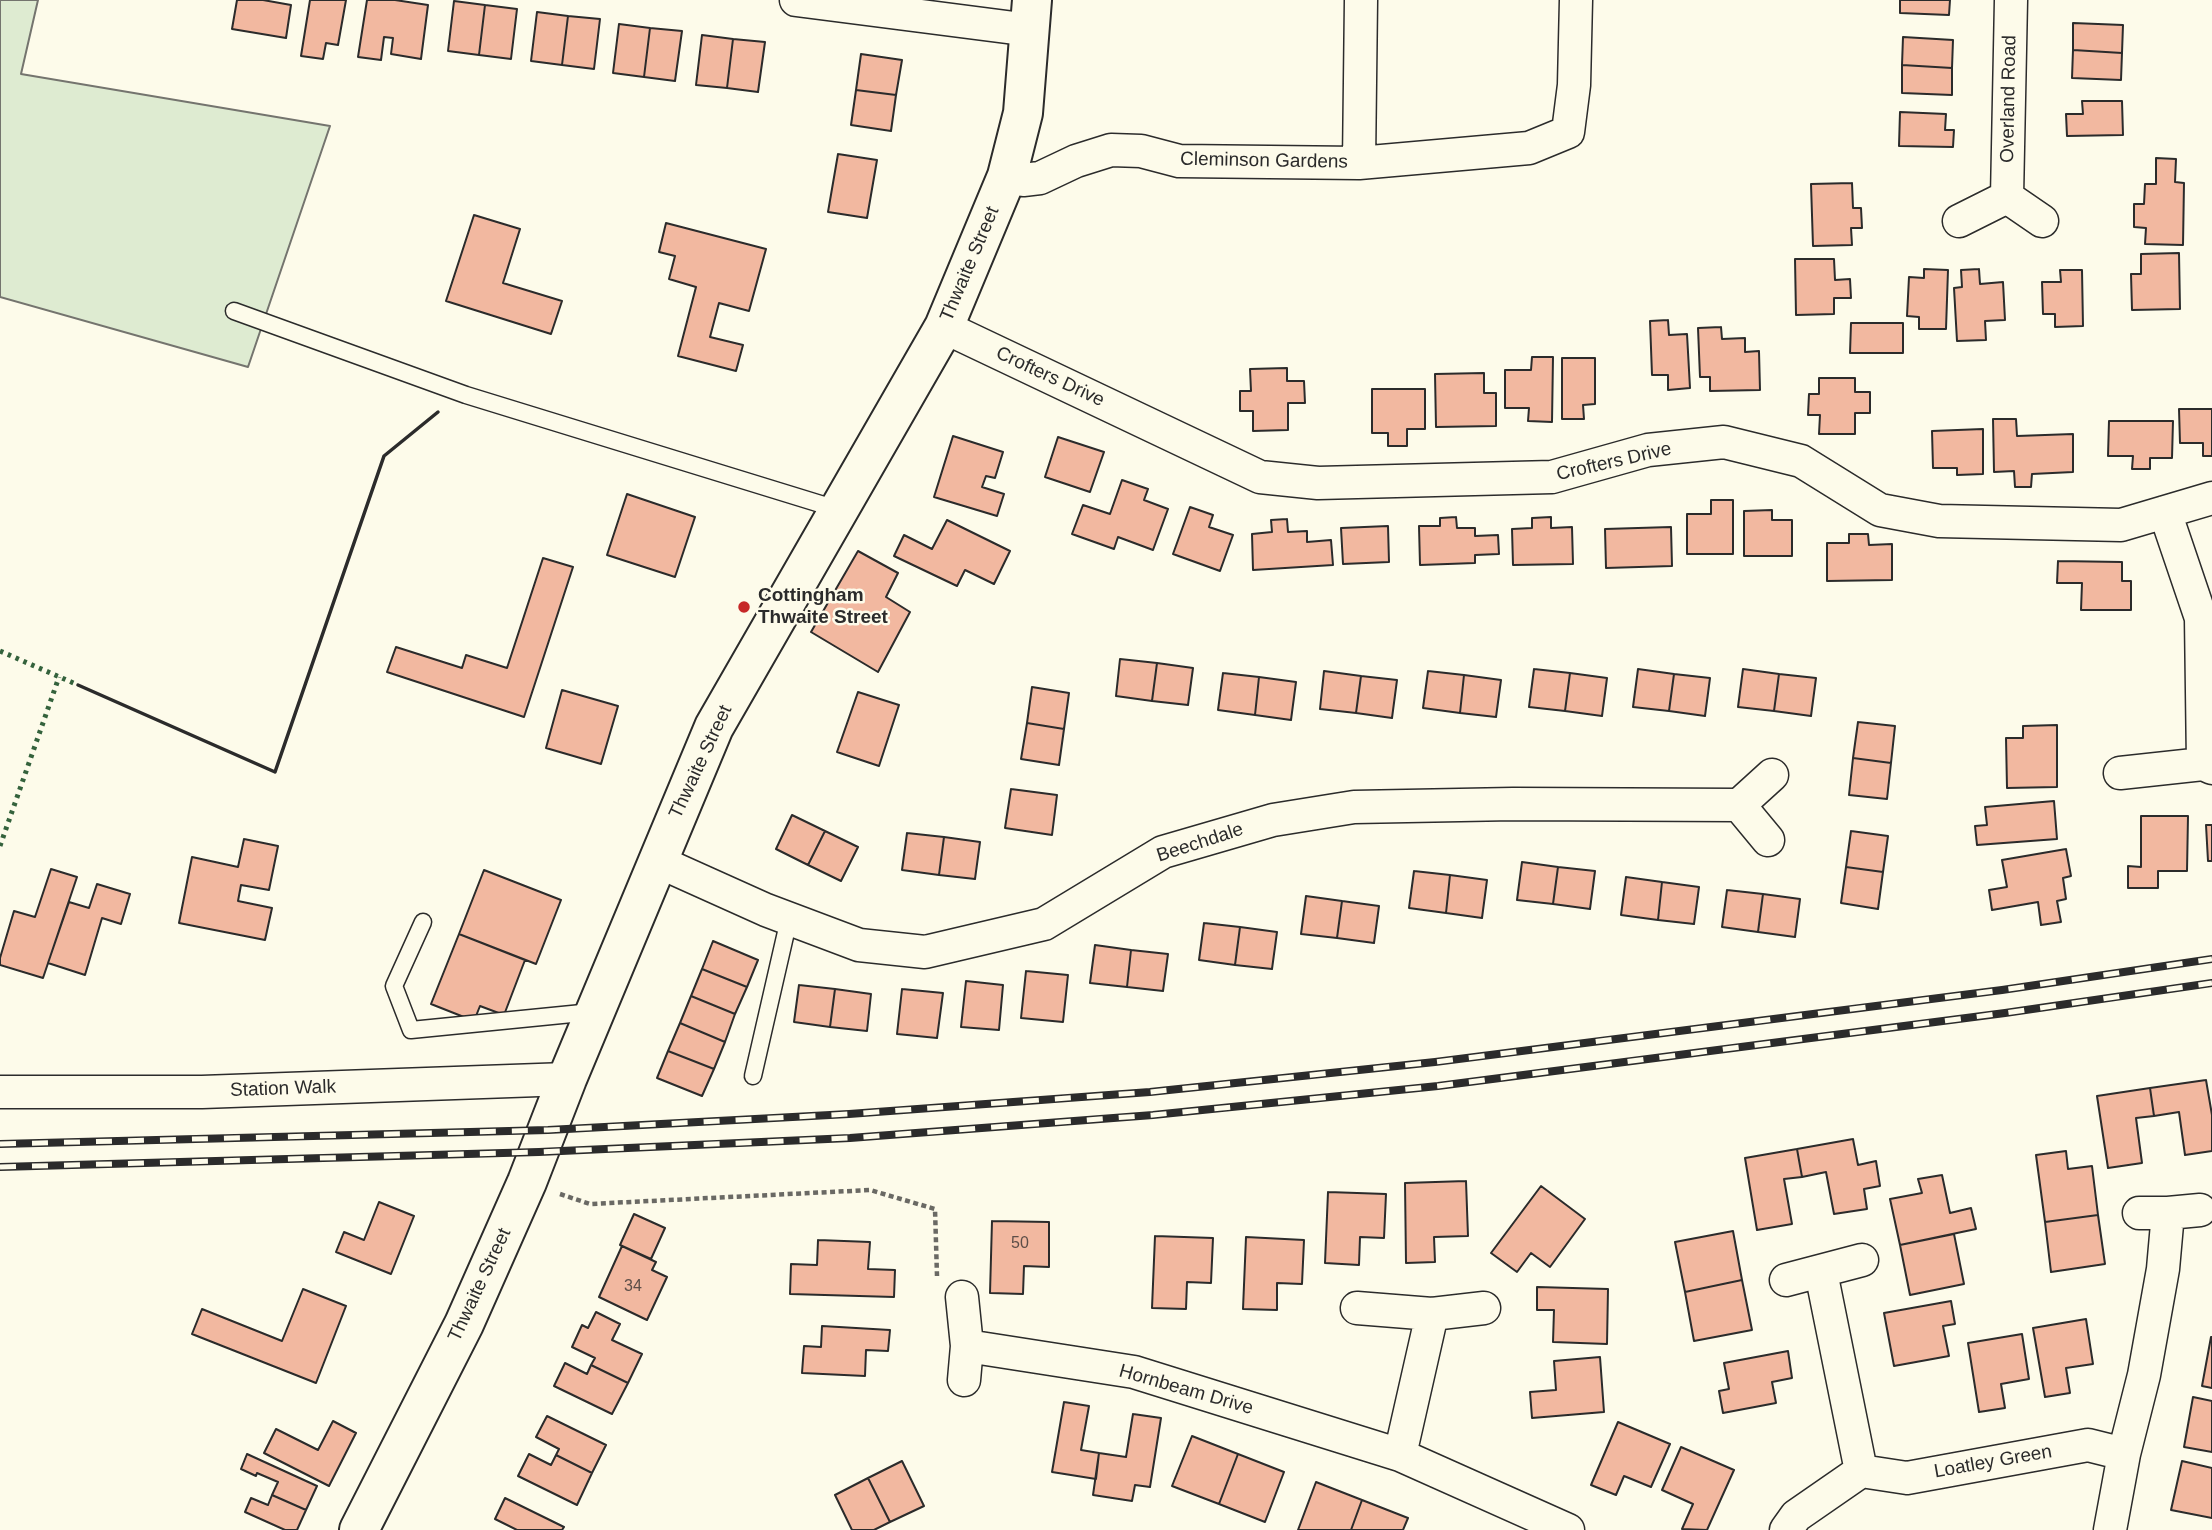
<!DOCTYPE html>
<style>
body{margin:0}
canvas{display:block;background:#fdfbea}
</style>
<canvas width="2212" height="1530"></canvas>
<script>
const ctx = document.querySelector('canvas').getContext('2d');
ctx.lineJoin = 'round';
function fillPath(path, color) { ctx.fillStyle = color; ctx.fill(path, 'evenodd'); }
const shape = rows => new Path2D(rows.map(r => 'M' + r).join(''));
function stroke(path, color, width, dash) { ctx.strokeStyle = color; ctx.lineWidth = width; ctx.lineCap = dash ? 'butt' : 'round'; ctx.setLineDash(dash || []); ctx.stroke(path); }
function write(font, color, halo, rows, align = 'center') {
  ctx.font = font + ' Helvetica,sans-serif'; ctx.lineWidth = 5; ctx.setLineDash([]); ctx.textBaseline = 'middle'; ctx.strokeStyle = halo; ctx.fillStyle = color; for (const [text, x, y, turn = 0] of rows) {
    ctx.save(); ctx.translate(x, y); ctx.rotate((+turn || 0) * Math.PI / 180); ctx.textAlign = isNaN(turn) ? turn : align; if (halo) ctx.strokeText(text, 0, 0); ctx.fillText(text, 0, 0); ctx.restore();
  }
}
const green = shape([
 [0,0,38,0,21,74,330,126,248,367,0,297,0,0]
]);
fillPath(green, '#deebd1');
stroke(green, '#74746e', 2);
const building = shape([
 [237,0,263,0,291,5,286,38,232,29,237,0],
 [310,0,346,0,338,45,326,43,323,59,301,56,310,0],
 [367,0,395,0,428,5,421,59,391,54,393,38,384,37,381,60,358,57,367,0],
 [1900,0,1950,0,1949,15,1900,13,1900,0],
 [454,1,485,5,479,55,448,51,454,1],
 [485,5,517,9,511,59,479,55,485,5],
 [537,12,568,16,562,65,531,61,537,12],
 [568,16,600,19,594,69,562,65,568,16],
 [2073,23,2123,25,2122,53,2073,50,2073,23],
 [619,24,650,28,644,77,613,73,619,24],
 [650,28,682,31,675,81,644,77,650,28],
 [702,35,733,39,727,88,696,85,702,35],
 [1903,37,1953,40,1952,68,1902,65,1903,37],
 [733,39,765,42,758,92,727,88,733,39],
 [2073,50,2122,53,2121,80,2072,78,2073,50],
 [861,54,902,60,896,95,856,90,861,54],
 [1902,65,1952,68,1952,95,1902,93,1902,65],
 [856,90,896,95,891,131,851,125,856,90],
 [2082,101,2122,101,2123,135,2067,136,2066,114,2083,114,2082,101],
 [1900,112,1946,114,1945,130,1954,130,1953,147,1899,146,1900,112],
 [838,154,877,160,867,218,828,212,838,154],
 [2156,158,2176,159,2175,182,2184,183,2183,245,2145,244,2146,228,2134,227,2134,204,2144,204,2145,184,2156,184,2156,158],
 [1852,183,1853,208,1861,208,1862,228,1851,228,1852,245,1813,246,1811,184,1852,183],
 [474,215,520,229,503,283,562,301,551,334,446,301,474,215],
 [666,223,766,249,749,311,719,303,710,337,743,345,736,371,678,356,696,287,669,279,675,256,659,252,666,223],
 [2179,253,2180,309,2132,310,2131,274,2141,274,2141,254,2179,253],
 [1795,259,1834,259,1835,280,1850,279,1851,298,1834,298,1834,314,1796,315,1795,259],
 [1924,269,1948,270,1946,329,1919,329,1919,317,1907,316,1909,277,1924,278,1924,269],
 [1979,269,1980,284,2003,282,2005,320,1985,321,1986,340,1957,341,1954,288,1962,287,1961,270,1979,269],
 [2060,270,2082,270,2083,326,2055,327,2055,314,2043,314,2042,282,2061,282,2060,270],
 [1668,320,1669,335,1687,334,1690,388,1668,390,1668,375,1652,375,1650,321,1668,320],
 [1851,323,1903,323,1903,353,1850,353,1851,323],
 [1721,327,1722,339,1745,338,1745,352,1759,351,1760,390,1710,391,1710,377,1700,377,1698,328,1721,327],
 [1532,357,1553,357,1552,422,1528,421,1529,408,1505,408,1505,370,1531,370,1532,357],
 [1562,358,1595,358,1595,404,1583,405,1584,419,1562,419,1562,358],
 [1287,368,1287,381,1304,381,1305,403,1288,403,1288,430,1253,431,1253,411,1240,411,1240,391,1251,391,1250,369,1287,368],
 [1484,373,1484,393,1496,393,1496,426,1436,427,1435,374,1484,373],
 [1819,378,1855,378,1855,392,1870,392,1870,413,1855,413,1855,434,1819,434,1820,415,1808,415,1809,394,1819,394,1819,378],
 [1372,389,1425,389,1425,429,1407,429,1407,446,1388,446,1388,433,1372,433,1372,389],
 [2179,409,2212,409,2212,456,2203,456,2203,443,2180,443,2179,409],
 [1993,419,2016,419,2017,436,2073,434,2073,472,2032,474,2031,487,2015,487,2014,471,1994,472,1993,419],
 [2109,421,2173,421,2172,458,2150,458,2150,469,2132,469,2133,456,2108,456,2109,421],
 [1983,429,1983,474,1957,475,1957,468,1933,468,1932,431,1983,429],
 [953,436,1003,452,995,478,986,476,982,487,1004,494,997,516,934,497,953,436],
 [1058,437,1104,452,1090,492,1045,477,1058,437],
 [1122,480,1148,489,1144,500,1168,509,1153,550,1118,537,1114,549,1072,534,1083,505,1110,514,1122,480],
 [627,494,695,517,675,577,607,555,627,494],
 [1711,500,1733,500,1733,554,1687,554,1687,514,1711,514,1711,500],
 [1190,507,1213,515,1209,527,1233,535,1220,571,1173,554,1190,507],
 [1772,510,1772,520,1792,520,1792,556,1744,556,1744,511,1772,510],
 [1456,517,1457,528,1475,528,1475,536,1498,535,1499,554,1475,555,1475,563,1420,565,1419,526,1440,526,1440,518,1456,517],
 [1551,517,1551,528,1572,527,1573,564,1513,565,1512,529,1532,528,1532,518,1551,517],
 [1287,519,1288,532,1307,531,1307,542,1331,540,1333,565,1253,570,1252,534,1272,532,1271,520,1287,519],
 [947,520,1010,551,994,584,965,570,957,586,894,556,904,535,932,549,947,520],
 [1388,526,1389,562,1343,564,1341,528,1388,526],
 [1671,527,1672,566,1606,568,1605,529,1671,527],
 [1849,534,1868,534,1869,545,1892,544,1892,580,1827,581,1827,543,1849,543,1849,534],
 [858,551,898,573,886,597,910,612,878,672,811,632,858,551],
 [543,558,573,567,524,717,387,672,396,647,462,668,466,655,507,668,543,558],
 [2058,561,2122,562,2122,581,2131,581,2131,610,2081,610,2082,583,2057,583,2058,561],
 [1120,659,1157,663,1152,701,1116,696,1120,659],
 [1157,663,1193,668,1188,705,1152,701,1157,663],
 [1534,669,1570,673,1565,711,1529,707,1534,669],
 [1638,669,1674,674,1669,711,1633,707,1638,669],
 [1743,669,1779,674,1774,711,1738,707,1743,669],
 [1324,671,1361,676,1356,713,1320,709,1324,671],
 [1428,671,1464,675,1460,713,1423,708,1428,671],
 [1223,673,1259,677,1255,715,1218,710,1223,673],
 [1570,673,1607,678,1602,716,1565,711,1570,673],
 [1674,674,1710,678,1705,716,1669,711,1674,674],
 [1779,674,1816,678,1811,716,1774,711,1779,674],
 [1464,675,1501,680,1496,717,1460,713,1464,675],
 [1361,676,1397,680,1392,718,1356,713,1361,676],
 [1259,677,1296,682,1291,720,1255,715,1259,677],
 [1032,687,1069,693,1064,729,1027,723,1032,687],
 [562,690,618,706,601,764,546,748,562,690],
 [858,692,899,705,879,766,837,752,858,692],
 [1858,722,1895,726,1891,763,1853,758,1858,722],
 [1027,723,1064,729,1059,765,1021,759,1027,723],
 [2057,725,2057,787,2007,788,2006,738,2023,738,2023,726,2057,725],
 [1853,758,1891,763,1887,799,1849,795,1853,758],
 [1011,789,1057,795,1052,835,1005,828,1011,789],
 [2054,801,2057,839,1977,845,1975,826,1987,825,1985,807,2054,801],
 [792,815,825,831,808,865,776,849,792,815],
 [2141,816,2188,816,2187,871,2158,871,2158,888,2128,888,2128,866,2141,867,2141,816],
 [2206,825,2212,825,2212,861,2208,861,2206,825],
 [825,831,858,847,841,881,808,865,825,831],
 [1851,831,1888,836,1883,872,1846,867,1851,831],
 [907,833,944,837,939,875,902,870,907,833],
 [944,837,980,842,975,879,939,875,944,837],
 [244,839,278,846,269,890,241,885,238,901,272,908,265,940,179,923,192,857,238,867,244,839],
 [2066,849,2071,876,2063,878,2066,899,2057,901,2061,922,2041,925,2038,902,1992,910,1989,890,2007,887,2002,860,2066,849],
 [1522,862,1558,867,1553,904,1517,900,1522,862],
 [1558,867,1595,871,1590,909,1553,904,1558,867],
 [1846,867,1883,872,1878,909,1841,903,1846,867],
 [51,869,77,877,43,978,0,965,0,958,14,911,35,917,51,869],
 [484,870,561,900,536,964,459,934,484,870],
 [1414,871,1450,875,1446,913,1409,908,1414,871],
 [1450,875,1487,880,1482,918,1446,913,1450,875],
 [1626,877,1662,882,1658,920,1621,915,1626,877],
 [1662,882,1699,887,1694,924,1658,920,1662,882],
 [97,884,130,894,121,924,102,918,85,975,48,963,69,902,89,908,97,884],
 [1727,890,1763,894,1758,932,1722,927,1727,890],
 [1763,894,1800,899,1795,937,1758,932,1763,894],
 [1306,896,1342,901,1337,938,1301,934,1306,896],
 [1342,901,1379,906,1374,943,1337,938,1342,901],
 [1204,923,1240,927,1235,965,1199,960,1204,923],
 [1240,927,1277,932,1272,969,1235,965,1240,927],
 [459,934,525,960,504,1015,480,1006,474,1021,431,1004,459,934],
 [713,941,758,960,747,987,702,969,713,941],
 [1095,945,1131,950,1127,987,1090,983,1095,945],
 [1131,950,1168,954,1163,991,1127,987,1131,950],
 [702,969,747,987,735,1014,691,996,702,969],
 [1026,971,1068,975,1063,1022,1021,1018,1026,971],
 [966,981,1003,985,999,1030,961,1027,966,981],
 [799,985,835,989,830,1027,794,1022,799,985],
 [835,989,871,994,867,1031,830,1027,835,989],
 [902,989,943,993,937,1038,897,1034,902,989],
 [691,996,735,1014,725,1042,680,1023,691,996],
 [680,1023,725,1042,714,1069,668,1051,680,1023],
 [668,1051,714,1069,702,1096,657,1078,668,1051],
 [2206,1080,2212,1115,2212,1151,2185,1155,2179,1112,2154,1116,2150,1088,2206,1080],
 [2150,1088,2154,1116,2136,1118,2142,1163,2108,1168,2097,1096,2150,1088],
 [1853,1139,1858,1165,1876,1161,1880,1186,1864,1189,1867,1209,1834,1214,1826,1172,1802,1177,1797,1149,1853,1139],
 [1797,1149,1802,1177,1784,1179,1792,1224,1757,1230,1745,1158,1797,1149],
 [2066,1151,2068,1169,2092,1166,2098,1215,2045,1222,2036,1155,2066,1151],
 [1942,1175,1950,1213,1971,1208,1976,1229,1900,1245,1890,1199,1922,1193,1918,1179,1942,1175],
 [1466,1181,1468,1236,1434,1237,1435,1262,1406,1263,1405,1183,1466,1181],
 [1541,1186,1585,1219,1550,1267,1531,1253,1517,1272,1491,1253,1541,1186],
 [1328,1192,1386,1194,1384,1238,1360,1237,1359,1265,1325,1263,1328,1192],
 [379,1202,414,1216,391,1274,336,1252,344,1232,364,1240,379,1202],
 [634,1214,665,1228,651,1259,620,1245,634,1214],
 [2098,1215,2105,1264,2051,1272,2045,1222,2098,1215],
 [992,1221,1049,1222,1049,1267,1024,1266,1023,1294,990,1293,992,1221],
 [1733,1231,1742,1280,1685,1292,1675,1242,1733,1231],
 [1954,1234,1964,1284,1910,1295,1900,1245,1954,1234],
 [1155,1236,1213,1238,1211,1283,1187,1282,1186,1309,1152,1308,1155,1236],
 [1246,1237,1304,1240,1302,1284,1277,1283,1277,1310,1243,1309,1246,1237],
 [818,1240,870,1242,868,1269,895,1270,894,1297,790,1294,791,1264,817,1265,818,1240],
 [622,1246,656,1262,652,1270,667,1277,647,1320,599,1297,622,1246],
 [1742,1280,1752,1330,1694,1341,1685,1292,1742,1280],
 [1537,1287,1608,1289,1607,1344,1553,1342,1554,1310,1537,1310,1537,1287],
 [303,1289,346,1306,316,1383,192,1334,202,1309,282,1341,303,1289],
 [1951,1301,1955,1324,1943,1326,1949,1356,1894,1366,1884,1313,1951,1301],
 [596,1312,620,1324,612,1340,642,1354,628,1383,591,1365,595,1358,572,1347,582,1325,588,1328,596,1312],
 [2086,1319,2093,1364,2066,1368,2070,1393,2045,1397,2033,1328,2086,1319],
 [822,1326,890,1330,888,1351,866,1350,865,1376,802,1373,804,1346,821,1347,822,1326],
 [2022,1334,2029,1379,2001,1384,2005,1408,1979,1412,1968,1343,2022,1334],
 [2211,1337,2212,1337,2212,1388,2202,1386,2211,1337],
 [1788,1351,1792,1378,1772,1382,1776,1403,1723,1413,1719,1391,1729,1389,1724,1363,1788,1351],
 [1600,1357,1604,1412,1532,1418,1530,1392,1556,1390,1554,1361,1600,1357],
 [565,1363,587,1374,591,1365,628,1383,612,1414,554,1386,565,1363],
 [2193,1397,2212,1401,2212,1452,2184,1447,2193,1397],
 [1064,1402,1089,1406,1081,1450,1099,1453,1096,1479,1052,1472,1064,1402],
 [1133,1414,1161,1418,1150,1487,1135,1485,1132,1501,1093,1495,1099,1453,1126,1457,1133,1414],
 [547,1416,606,1445,592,1473,556,1455,559,1449,536,1437,547,1416],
 [333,1421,356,1433,329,1486,264,1453,276,1429,318,1450,333,1421],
 [1618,1422,1670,1444,1651,1487,1624,1476,1616,1495,1591,1485,1618,1422],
 [1192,1436,1238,1454,1219,1504,1172,1486,1192,1436],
 [1681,1447,1734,1470,1707,1530,1682,1529,1693,1504,1662,1490,1681,1447],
 [247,1454,317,1486,306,1510,272,1495,278,1482,257,1473,256,1476,241,1469,247,1454],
 [529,1454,551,1465,556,1455,592,1473,577,1505,518,1476,529,1454],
 [1238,1454,1284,1472,1265,1522,1219,1504,1238,1454],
 [902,1461,924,1506,890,1522,868,1478,902,1461],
 [2182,1461,2212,1468,2212,1518,2171,1510,2182,1461],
 [868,1478,890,1522,874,1530,852,1530,835,1495,868,1478],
 [1316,1482,1362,1500,1351,1530,1298,1530,1316,1482],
 [272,1495,306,1510,297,1530,285,1530,245,1512,251,1498,268,1505,272,1495],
 [505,1498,564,1527,562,1530,517,1530,495,1519,505,1498],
 [1362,1500,1408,1518,1403,1530,1351,1530,1362,1500]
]);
fillPath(building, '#f2b8a0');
stroke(building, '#2b2b2b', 2);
const service = shape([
 [234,311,466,395,840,510],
 [423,922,394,986,411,1030,592,1012],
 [753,1076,789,919]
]);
const minor = shape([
 [796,0,1030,30],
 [1359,163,1361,0],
 [1007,176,1023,180,1040,178,1076,161,1111,150,1141,151,1179,161,1359,163,1529,148,1568,132,1574,85,1576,0],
 [2007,197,2011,0],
 [1959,221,2007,197,2042,221],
 [944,327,1260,477,1318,483,1552,477,1648,450,1724,442,1801,461,1880,510,1939,521,2121,525,2212,498],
 [2165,512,2201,618,2203,764],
 [2120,773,2203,764,2212,768],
 [1768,840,1739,805,1772,775],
 [657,861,766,910,859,945,925,952,1044,924,1163,852,1273,820,1354,807,1513,804,1739,805],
 [0,1092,202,1092,567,1079],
 [2139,1213,2168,1213,2200,1210],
 [1821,1272,1861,1471],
 [1786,1280,1862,1260],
 [962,1297,967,1346,964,1380],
 [1357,1308,1432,1314,1484,1308],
 [967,1346,1134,1372,1400,1455,1568,1530],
 [1400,1455,1432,1314],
 [1786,1530,1796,1516,1861,1471,1907,1478,2088,1445,2124,1454,2144,1375,2163,1269,2168,1213],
 [2110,1530,2124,1454]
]);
const secondary = shape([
 [359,1530,464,1324,527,1182,567,1079,714,727,944,327,1007,176,1023,113,1032,0]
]);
stroke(service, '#2b2b2b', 19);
stroke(minor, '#2b2b2b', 35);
stroke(secondary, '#2b2b2b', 42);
stroke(shape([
 [560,1194,590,1204,870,1190,935,1209,937,1276]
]), '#6a6964', 4.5, [5, 3.5]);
stroke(service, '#fdfbea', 16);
stroke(minor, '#fdfbea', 32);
stroke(secondary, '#fdfbea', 38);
const rail = shape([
 [0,1144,548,1130,849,1114,1150,1092,1435,1062,2002,990,2212,959],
 [0,1167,539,1152,850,1138,1153,1115,1438,1086,2005,1013,2212,983]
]);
stroke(rail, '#2b2b2b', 8);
stroke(rail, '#fdfbea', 5, [16]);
stroke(shape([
 [0,651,78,685],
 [0,846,59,677]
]), '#34623c', 5, [3.5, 5]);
stroke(shape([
 [78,685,275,772,384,456,438,412]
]), '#2b2b2b', 3.5);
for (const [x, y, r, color] of [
 [744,607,7,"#c62828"]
]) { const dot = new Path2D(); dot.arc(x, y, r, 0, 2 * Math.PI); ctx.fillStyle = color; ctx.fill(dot); stroke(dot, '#fdfbea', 2.5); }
write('16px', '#5d4e48', null, [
 ["50",1020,1244],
 ["34",633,1287]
]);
write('19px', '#2b2b2b', '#fdfbea', [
 ["Overland Road",2009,99,-89],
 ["Cleminson Gardens",1264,161,1],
 ["Thwaite Street",970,264,-67],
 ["Crofters Drive",1050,377,25],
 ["Crofters Drive",1614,462,-13],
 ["Thwaite Street",701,762,-65],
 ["Beechdale",1200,843,-18],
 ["Station Walk",283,1089,-2],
 ["Thwaite Street",480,1285,-65],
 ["Hornbeam Drive",1186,1390,16],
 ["Loatley Green",1993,1462,-10]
]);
write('bold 19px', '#2b2b2b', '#fdfbea', [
 ["Cottingham",758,596],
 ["Thwaite Street",758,618]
], 'left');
</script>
